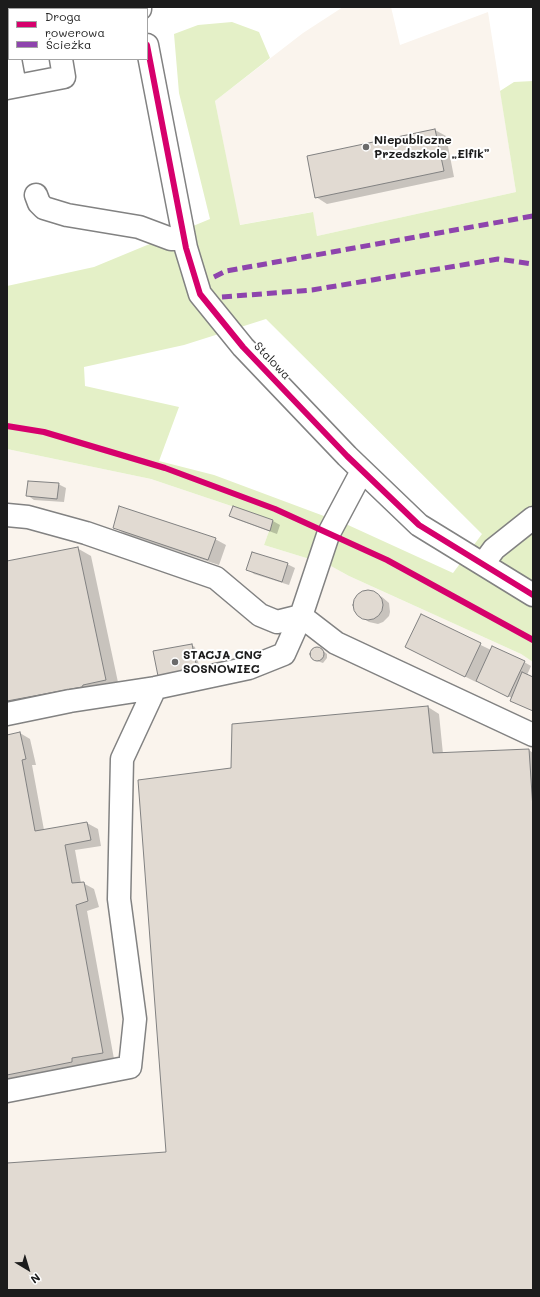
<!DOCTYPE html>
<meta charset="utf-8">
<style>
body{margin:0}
#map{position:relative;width:540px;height:1297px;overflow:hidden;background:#fff;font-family:Mali,sans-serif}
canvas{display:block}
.frame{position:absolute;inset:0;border:8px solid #1c1c1c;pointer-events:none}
.legend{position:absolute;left:8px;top:8px;width:140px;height:52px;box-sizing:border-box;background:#fff;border:1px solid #a4a4a4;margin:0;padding:5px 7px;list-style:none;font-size:12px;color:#1c1c1c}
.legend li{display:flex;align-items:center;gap:8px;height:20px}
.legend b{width:20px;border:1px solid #a4a4a4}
.north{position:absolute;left:8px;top:1249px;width:40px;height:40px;-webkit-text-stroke:3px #fff;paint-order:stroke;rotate:142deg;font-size:11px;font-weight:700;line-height:16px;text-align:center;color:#1c1c1c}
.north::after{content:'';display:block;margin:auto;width:14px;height:18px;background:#1c1c1c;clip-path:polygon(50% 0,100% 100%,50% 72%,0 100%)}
</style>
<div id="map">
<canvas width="540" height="1297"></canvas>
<div class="frame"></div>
<ul class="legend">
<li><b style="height:5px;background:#d6006c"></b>Droga rowerowa</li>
<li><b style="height:5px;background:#8e44ad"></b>Ścieżka</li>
</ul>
<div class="north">N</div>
</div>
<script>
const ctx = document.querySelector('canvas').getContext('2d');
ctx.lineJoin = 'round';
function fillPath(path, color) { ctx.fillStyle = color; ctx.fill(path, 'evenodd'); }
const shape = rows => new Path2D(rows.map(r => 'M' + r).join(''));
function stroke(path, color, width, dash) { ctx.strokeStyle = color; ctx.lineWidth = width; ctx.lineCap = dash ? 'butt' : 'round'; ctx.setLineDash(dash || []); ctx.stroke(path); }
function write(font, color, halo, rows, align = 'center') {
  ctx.font = font + ' Mali,sans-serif'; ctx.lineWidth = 4; ctx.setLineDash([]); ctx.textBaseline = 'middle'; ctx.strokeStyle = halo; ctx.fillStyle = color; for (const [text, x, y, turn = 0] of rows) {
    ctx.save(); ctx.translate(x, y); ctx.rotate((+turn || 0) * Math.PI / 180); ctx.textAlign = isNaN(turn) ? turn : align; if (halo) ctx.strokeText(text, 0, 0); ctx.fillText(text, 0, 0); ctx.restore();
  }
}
fillPath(shape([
 [343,7,391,7,400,45,488,12,516,192,317,236,312,212,239,225,215,101,303,33],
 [7,449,151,479,273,520,264,545,329,565,349,576,521,654,533,662,533,1290,7,1290]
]), '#faf4ed');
fillPath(shape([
 [232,22,259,32,270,58,215,101,240,225,313,212,317,236,516,192,500,91,514,82,533,81,533,662,521,654,349,576,329,565,264,545,273,520,151,479,7,449,7,286,94,267,210,219,179,93,174,34,198,25],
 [266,319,482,534,453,573,348,525,214,475,159,461,179,407,85,386,84,367,184,345]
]), '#e4f0c7');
fillPath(shape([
 [435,130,446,136,454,177,327,204,316,197],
 [58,484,66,488,64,502,34,500,27,495],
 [234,507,273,521,280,525,277,534,238,520,230,516],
 [114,527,215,539,226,545,219,565,125,534],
 [77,548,91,556,119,687,7,712,7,562],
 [287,564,295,568,289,585,254,574,247,569],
 [370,591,382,597,389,603,390,612,389,616,383,622,378,624,369,622,361,617,355,610,355,600,361,593],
 [421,616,491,650,524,662,531,666,527,675,533,678,533,711,511,700,512,698,477,681,476,682,406,647],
 [191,645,195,647,201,675,163,682],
 [316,648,320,648,327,654,327,658,323,663,317,661,313,659,311,656,312,650],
 [428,707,439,714,443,754,529,750,533,753,533,1290,7,1290,7,1164,167,1153,232,769,233,725],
 [20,733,30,739,36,765,32,765,44,830,87,823,98,829,101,846,75,850,81,883,83,883,94,889,99,907,87,911,114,1059,83,1064,83,1068,7,1082,7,736]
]), '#0003');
const building = shape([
 [435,129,444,171,315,198,307,156,435,129],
 [28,481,59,483,57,499,26,496,28,481],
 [119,506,216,538,208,560,113,528,119,506],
 [233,506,273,520,270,531,229,516,233,506],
 [78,547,106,680,83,685,82,687,7,701,7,561,78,547],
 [252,552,288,563,282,582,246,570,252,552],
 '353 605a15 15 0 1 1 30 0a15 15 0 1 1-30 0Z',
 [421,614,481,643,465,677,405,647,421,614],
 [192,644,198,673,159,681,153,651,192,644],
 [492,646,525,661,508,697,476,681,492,646],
 '310 654a7 7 0 1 1 14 0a7 7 0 1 1-14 0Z',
 [522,672,533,677,533,711,510,701,522,672],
 [428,706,433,753,529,749,533,809,533,1290,7,1290,7,1163,166,1152,138,780,231,768,232,724,428,706],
 [20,732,26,759,22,760,35,831,87,822,91,840,65,845,72,883,84,882,88,901,76,905,103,1053,72,1058,72,1062,7,1075,7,735,20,732]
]);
fillPath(building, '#e1dad2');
stroke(building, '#828282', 1);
const minor = shape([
 [140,7,140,9],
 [147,45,186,248,200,294,243,347,347,456,419,525,533,595],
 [10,59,15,86],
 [7,88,64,77,61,59],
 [36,195,39,203,44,208,67,215,139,227,171,239,184,239],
 [7,515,28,517,86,533,216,578,260,615,277,622,301,616],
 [483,564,494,549,533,518],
 [301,616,336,643,533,735],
 [7,714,70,701,155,688,249,668,284,654,301,616,328,535,362,471],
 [7,1091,130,1067,135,1019,119,899,122,759,155,688]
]);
stroke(minor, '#828282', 25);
stroke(minor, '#fff', 22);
stroke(shape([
 [214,277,226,271,533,216],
 [222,297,312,290,498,259,533,264]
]), '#8e44ad', 5, [10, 5]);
stroke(shape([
 [147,45,186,248,200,294,243,347,347,456,419,525,533,595],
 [7,426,44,432,165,468,275,509,387,560,533,640]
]), '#d6006c', 6);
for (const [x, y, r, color] of [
 [366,147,4,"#6b6b6b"],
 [175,662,4,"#6b6b6b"]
]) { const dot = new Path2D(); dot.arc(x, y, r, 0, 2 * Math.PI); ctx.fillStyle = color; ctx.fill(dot); stroke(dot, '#fff', 1.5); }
write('bold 12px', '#1c1c1c', '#fff', [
 ["Niepubliczne",374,140],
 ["Przedszkole „Elfik”",374,154],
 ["STACJA CNG",183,655],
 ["SOSNOWIEC",183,669]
], 'left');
write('12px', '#1c1c1c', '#fff', [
 ["Stalowa",272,361,46]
]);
</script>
